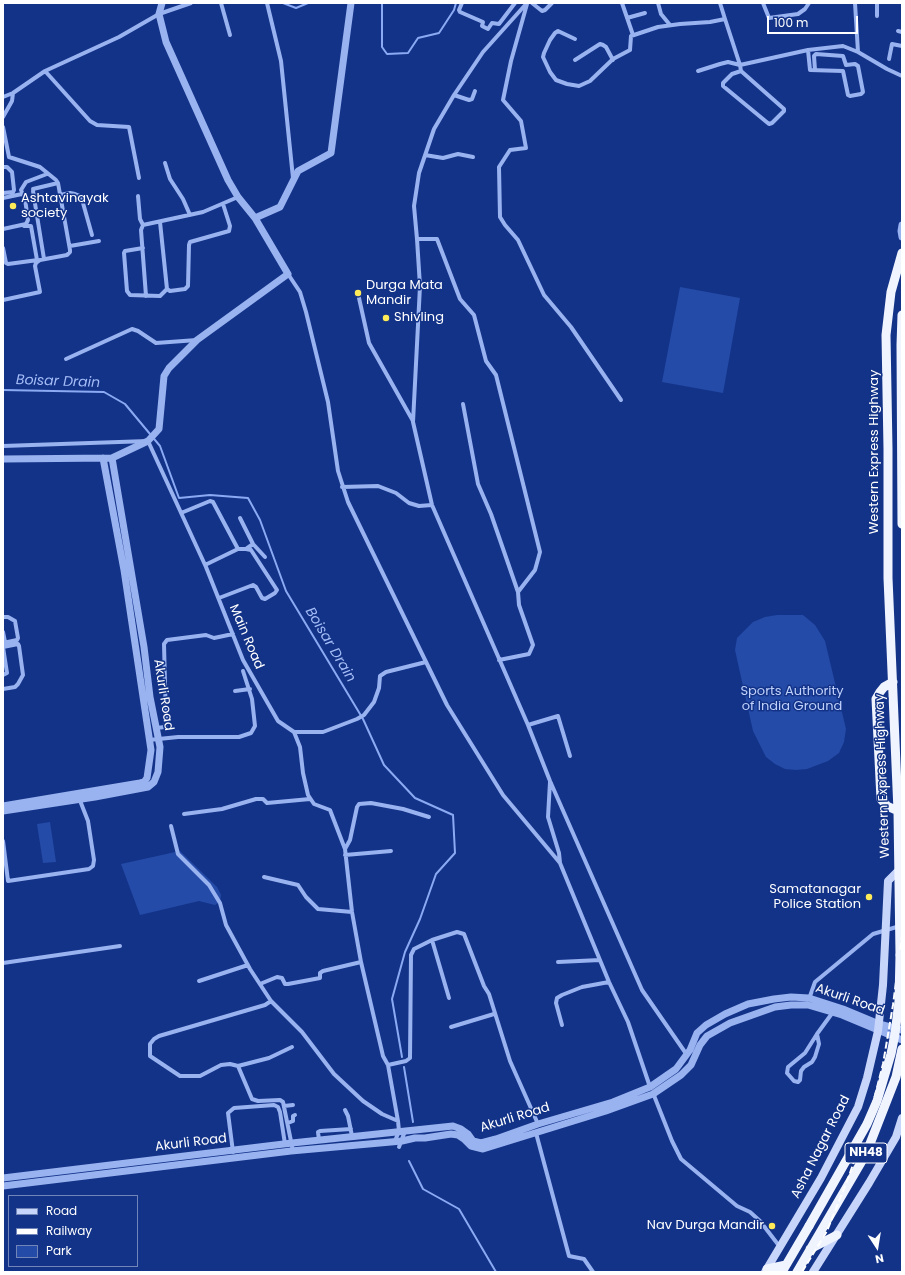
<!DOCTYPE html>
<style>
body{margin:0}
#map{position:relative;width:905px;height:1275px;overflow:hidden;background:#133388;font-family:Poppins,sans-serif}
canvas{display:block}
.frame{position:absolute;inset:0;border:4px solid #fff;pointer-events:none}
.legend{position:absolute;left:8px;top:1195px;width:130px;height:72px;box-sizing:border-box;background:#133388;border:1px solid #7185b8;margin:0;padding:5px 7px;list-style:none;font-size:12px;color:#fff}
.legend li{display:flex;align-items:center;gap:8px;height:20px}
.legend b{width:20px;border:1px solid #7185b8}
.north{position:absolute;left:857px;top:1227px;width:40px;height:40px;-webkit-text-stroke:3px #133388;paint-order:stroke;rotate:168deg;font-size:11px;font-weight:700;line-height:16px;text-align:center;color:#fff}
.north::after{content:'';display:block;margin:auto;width:14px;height:18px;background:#fff;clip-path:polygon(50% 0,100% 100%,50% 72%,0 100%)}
.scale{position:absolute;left:767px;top:16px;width:91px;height:18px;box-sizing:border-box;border:2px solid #fff;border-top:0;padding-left:5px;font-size:12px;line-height:14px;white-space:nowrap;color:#fff;-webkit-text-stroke:3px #133388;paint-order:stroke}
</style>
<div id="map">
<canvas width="905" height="1275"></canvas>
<div class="frame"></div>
<ul class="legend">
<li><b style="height:5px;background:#c7d5fb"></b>Road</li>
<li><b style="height:5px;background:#fff"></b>Railway</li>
<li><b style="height:11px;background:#254ba8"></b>Park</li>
</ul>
<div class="north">N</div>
<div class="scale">100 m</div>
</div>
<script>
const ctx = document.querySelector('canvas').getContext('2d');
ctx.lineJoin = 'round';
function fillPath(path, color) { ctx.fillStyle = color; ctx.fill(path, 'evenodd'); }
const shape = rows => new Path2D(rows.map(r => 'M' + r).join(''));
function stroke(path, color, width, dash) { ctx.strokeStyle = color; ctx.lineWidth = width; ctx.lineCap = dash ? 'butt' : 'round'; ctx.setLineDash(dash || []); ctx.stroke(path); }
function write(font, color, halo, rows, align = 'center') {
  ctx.font = font + ' Poppins,sans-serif'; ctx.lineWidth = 3; ctx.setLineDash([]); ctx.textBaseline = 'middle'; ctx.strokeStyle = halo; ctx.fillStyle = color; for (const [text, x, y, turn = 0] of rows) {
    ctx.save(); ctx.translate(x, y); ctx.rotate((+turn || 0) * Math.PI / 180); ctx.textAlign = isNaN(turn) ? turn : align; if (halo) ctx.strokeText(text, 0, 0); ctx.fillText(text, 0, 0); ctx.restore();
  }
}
fillPath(shape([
 [680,287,740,298,723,393,662,382],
 [777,615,803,615,815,625,825,641,846,729,844,742,839,753,828,761,807,769,796,770,785,769,775,764,766,757,753,731,735,650,737,638,753,622,765,617],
 [50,822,56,862,43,863,37,824],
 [180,851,217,887,221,895,220,902,215,905,199,901,140,915,121,864]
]), '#254ba8');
stroke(shape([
 [283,3,296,8,308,3],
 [382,3,382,47,387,54,408,53,418,38,439,33,454,10,456,3],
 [3,390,104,392,125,404,160,446,179,498,210,495,248,498,260,520,286,591,363,719,384,765,415,798,453,815,455,853,436,874,420,919,405,952,392,999,402,1057],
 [404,1067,413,1122],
 [409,1161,423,1189,459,1209,496,1272]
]), '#8baaf3', 2);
stroke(shape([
 [221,3,230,35],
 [267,3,281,61,293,178],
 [462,3,459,10,460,12,483,22,482,26,488,29,492,23,499,24,515,3],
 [527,3,483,52,454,95,434,129,419,173,414,206,417,239,420,286,413,422,432,505,528,725,550,781,642,990,687,1055],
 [532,3,542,11,545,10,552,3],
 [622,3,633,35],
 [658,3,661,14,670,25],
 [720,3,725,19],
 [763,3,769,18,798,14,805,9,809,3],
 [855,3,858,52],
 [877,3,877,16],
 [527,4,511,61,503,100,521,121,526,148,510,150,499,167,500,217,505,225,518,240,544,295,571,327,621,400],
 [627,18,645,13],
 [898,31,902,32],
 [575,39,558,31,555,33,550,40,544,53,543,57,550,72,556,80,567,84,579,86,590,81,613,59,630,50,631,36,658,27,680,24,710,22,725,19,740,65,808,50,843,46,858,52,887,69,902,76],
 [808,50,810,70,843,71,848,95,850,96,861,94,863,92,858,66,855,64,846,65,843,56,816,54,814,56,815,70],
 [889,59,892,44,902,46],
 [575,60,600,44,603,45,606,47,613,60],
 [45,71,90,121,97,125,129,127,139,178],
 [698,71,720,64,728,62,740,65,741,71,784,109,784,111,772,123,769,124,723,86,723,83,732,74,741,71],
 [454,95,469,100,472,99,475,91],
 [3,97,13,93,45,71,119,37,159,14,191,3],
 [3,117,12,101,13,93],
 [3,127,9,157,40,167,56,180,58,183,70,250,70,252,67,255,40,260,36,263,35,266,40,292,3,300],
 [425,155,443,158,458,154,473,157],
 [165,163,170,179,183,199,190,215],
 [3,167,7,167,12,172,14,190,13,192,3,193],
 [33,189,58,183],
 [33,191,44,259],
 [60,195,70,193,75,194,80,196,83,203,92,235],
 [138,196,140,219,143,225,141,230,146,296],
 [3,198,22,194],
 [160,222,167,289,170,291,185,289,188,286,189,245,190,242,229,231,230,226,223,204],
 [143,225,203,212,238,197],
 [24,226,31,226,37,260],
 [3,229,26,224,28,220,25,199,21,190,26,182,47,174],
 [417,239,437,239,460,299,474,315,486,361,496,375,540,552,535,570,518,592,519,605,533,645,529,654,499,660],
 [70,246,99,241],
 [3,248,6,263,8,264,38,260],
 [143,248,125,251,124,253,127,291,130,295,160,296,167,289],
 [288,274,300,292,306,312,328,402,338,471,348,502,447,705,503,795,560,863,609,982,628,1022,650,1087],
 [359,298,369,343,413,421],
 [66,359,132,329,138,331,156,343,197,340],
 [463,404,478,484,491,514,518,592],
 [3,446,148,441,206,567,243,660,278,721,294,732,300,747,303,773,308,795,314,804,330,810,345,849],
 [342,487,378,486,396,493,409,503,419,506,432,505],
 [181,513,210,501,213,502,238,549,246,549,251,550,277,590,275,593,265,599,262,598,256,587,253,585,219,598],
 [240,518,253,544,246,549],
 [253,544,265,557],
 [205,565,238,549],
 [3,617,8,617,15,621,18,638,17,640,3,643],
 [3,632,5,642],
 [3,647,18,644,19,646,23,675,18,684,15,687,3,689],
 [3,675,7,673,3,647],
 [235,691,250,689],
 [528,725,558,716,570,756],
 [156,728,165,727,166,723,164,644,167,640,206,635,214,638,233,634],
 [294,732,323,732,357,719,364,715,374,702,379,688,380,676,386,672,426,662],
 [149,740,178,737,239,737,251,733,255,726,252,699,243,671],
 [550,782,548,817,559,853,560,863],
 [184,814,222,809,256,799,263,799,267,803,310,799],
 [171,826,178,854,209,885,220,903,226,925,250,969,271,1001,302,1032,334,1074,363,1101,382,1114,398,1121],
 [3,841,8,881,89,869,93,866,94,860,88,821,79,798],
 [345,855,391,851],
 [264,877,298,885,306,897,318,909,352,912],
 [432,940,449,998],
 [558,962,600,960],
 [3,963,120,946],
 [199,981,248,965],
 [260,984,277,977,282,978,285,984,288,984,320,978,320,973,323,971,361,962],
 [809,999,815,982,873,934,900,926],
 [271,1001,265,1005,159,1036,154,1039,150,1044,150,1056,180,1076,200,1076,221,1065,230,1064,238,1066,269,1058,292,1047],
 [562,1025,556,1003,557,998,562,995,582,987,609,982],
 [451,1027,494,1014],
 [817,1034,819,1044,815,1057,812,1062,804,1067,801,1071,800,1080,798,1082,794,1081,787,1073,788,1067,805,1053,817,1034,833,1012],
 [388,1065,406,1061,410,1058,411,955,414,949,432,940,457,932,464,934,484,986,489,994,510,1061,538,1124],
 [238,1066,252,1099,258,1101,280,1100,283,1102,293,1151],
 [653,1093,672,1141,681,1159,737,1206,750,1212,760,1221,780,1247],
 [284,1106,293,1105],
 [345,1110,348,1116,352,1136],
 [288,1123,293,1121,293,1116,295,1115],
 [536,1133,569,1256,584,1259,593,1272],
 [319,1140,318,1132,320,1131,351,1129],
 [395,1141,399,1131,398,1121,388,1065,383,1056,361,962,352,912,345,849,350,840,357,807,359,804,371,803,403,809,429,817],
 [399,1147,405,1131],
 [233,1152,228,1113,234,1108,274,1105,278,1107,280,1112,285,1144]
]), '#99b2f0', 4);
stroke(shape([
 [255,218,280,207,298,171,331,153,351,3],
 [902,225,901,231,902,237],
 [3,459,112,458,148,441,159,429,164,376,169,368,197,340,288,274,255,218,238,197,228,180,166,42,159,14,162,3],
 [3,806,140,783,144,782,147,778,151,750,124,570,103,458],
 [3,811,95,797,148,787,154,782,158,772,160,747,150,697,144,647,112,458],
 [3,1178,292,1143,453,1126,461,1129,468,1134,473,1141,481,1143,496,1139,538,1124,613,1102,650,1087,676,1069,690,1050,697,1033,706,1025,725,1014,748,1004,774,999,791,997,809,998,843,1009,879,1024,902,1030],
 [3,1186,291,1151,402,1141,415,1138,425,1138,451,1134,458,1135,464,1139,471,1146,483,1149,606,1111,653,1094,681,1075,691,1065,700,1045,707,1036,730,1023,775,1007,791,1005,808,1005,842,1015,902,1040]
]), '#99b2f0', 7);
stroke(shape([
 [765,1272,821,1178,858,1107,867,1078,878,1031,883,985,888,881,899,870],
 [813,1272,869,1183,896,1137,902,1118]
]), '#c7d5fb', 8);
stroke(shape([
 [902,315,901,345,902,524],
 [893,682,884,687,880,692,876,699,881,799,887,806,898,811],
 [900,955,898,811,888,578,888,449,886,335,891,292,902,253],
 [810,1249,837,1235],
 [767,1269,786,1265],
 [782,1272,809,1226],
 [797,1272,866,1154,896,1077,902,1049]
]), '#f0f4ff', 9);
stroke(shape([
 [802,1272,827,1231,849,1176,870,1115,883,1064,893,1005,902,935]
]), '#fff', 2, [7, 3]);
stroke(shape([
 [809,1226,867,1124,877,1101,891,1054,895,1034,899,1001,900,955]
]), '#f0f4ff', 9);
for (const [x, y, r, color] of [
 [13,206,4,"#ffea58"],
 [358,293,4,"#ffea58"],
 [386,318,4,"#ffea58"],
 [869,897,4,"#ffea58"],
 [772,1226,4,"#ffea58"]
]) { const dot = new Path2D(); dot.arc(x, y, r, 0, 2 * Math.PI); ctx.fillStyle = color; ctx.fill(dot); stroke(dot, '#133388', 1.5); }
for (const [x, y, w] of [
 [866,1153,42]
]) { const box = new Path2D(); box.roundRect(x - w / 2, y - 10, w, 20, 3); ctx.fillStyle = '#133388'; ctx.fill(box); stroke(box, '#fff', 1); }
write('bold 12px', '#fff', null, [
 ["NH48",866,1153]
]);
write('13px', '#fff', '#133388', [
 ["Ashtavinayak",21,199],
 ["society",21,214],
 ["Durga Mata",366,286],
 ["Mandir",366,301],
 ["Shivling",394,318],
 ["Samatanagar",861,890,"right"],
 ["Police Station",861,905,"right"],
 ["Nav Durga Mandir",764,1226,"right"]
], 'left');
write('13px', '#fff', '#133388', [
 ["Western Express Highway",875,452,-90],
 ["Main Road",246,637,67],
 ["Akurli Road",163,695,81],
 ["Western Express Highway",883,776,-92],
 ["Akurli Road",850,1000,19],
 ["Akurli Road",515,1118,-17],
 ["Akurli Road",191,1143,-7],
 ["Asha Nagar Road",821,1147,-63]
]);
write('13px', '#bfd1fb', '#133388', [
 ["Sports Authority",792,692],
 ["of India Ground",792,707]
]);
write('italic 14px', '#a5bdf7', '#133388', [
 ["Boisar Drain",58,382,2],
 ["Boisar Drain",330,645,59]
]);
</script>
